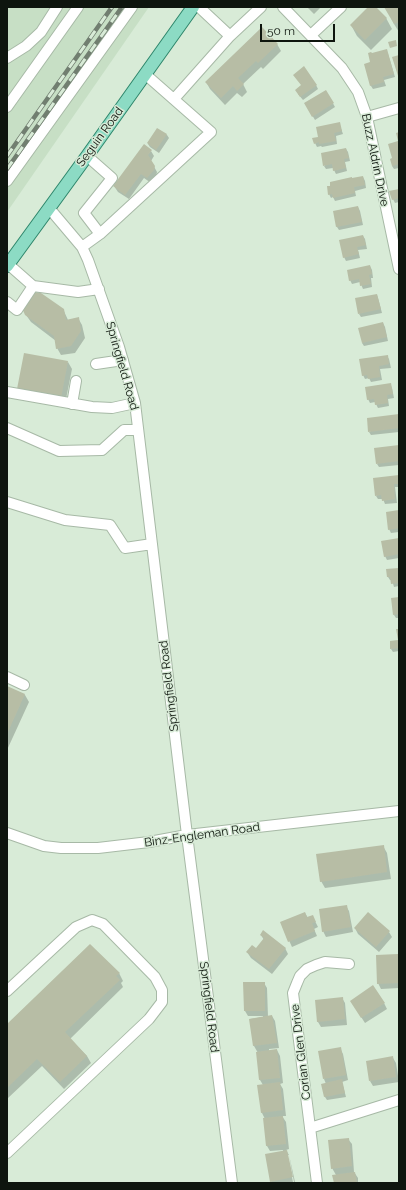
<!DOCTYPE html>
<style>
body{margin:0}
#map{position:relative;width:406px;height:1190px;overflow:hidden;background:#d8ebd7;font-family:Raleway,sans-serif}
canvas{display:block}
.frame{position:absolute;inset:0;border:8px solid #0e150e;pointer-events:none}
.scale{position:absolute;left:260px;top:24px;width:75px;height:18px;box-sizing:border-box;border:2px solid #0e150e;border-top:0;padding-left:5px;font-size:12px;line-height:14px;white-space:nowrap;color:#0e150e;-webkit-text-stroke:3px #d8ebd7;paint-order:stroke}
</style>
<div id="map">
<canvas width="406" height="1190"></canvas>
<div class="frame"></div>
<div class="scale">50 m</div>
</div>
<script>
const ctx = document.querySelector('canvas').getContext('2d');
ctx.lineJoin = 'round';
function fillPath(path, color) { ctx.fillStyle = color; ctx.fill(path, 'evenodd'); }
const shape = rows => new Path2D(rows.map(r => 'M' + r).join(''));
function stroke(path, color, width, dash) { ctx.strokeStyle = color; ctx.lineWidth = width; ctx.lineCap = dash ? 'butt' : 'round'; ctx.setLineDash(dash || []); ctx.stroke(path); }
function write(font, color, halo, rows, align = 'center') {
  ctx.font = font + ' Raleway,sans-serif'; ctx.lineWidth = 3; ctx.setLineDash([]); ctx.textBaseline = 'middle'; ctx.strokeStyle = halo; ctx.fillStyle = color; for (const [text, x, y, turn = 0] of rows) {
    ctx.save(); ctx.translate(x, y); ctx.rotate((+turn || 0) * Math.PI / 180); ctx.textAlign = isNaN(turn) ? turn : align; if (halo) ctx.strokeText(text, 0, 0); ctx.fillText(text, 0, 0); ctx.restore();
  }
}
fillPath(shape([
 [7,7,149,7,7,212]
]), '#c7dfc5');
fillPath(shape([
 [307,7,321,7,314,14],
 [370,7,375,7,386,18,392,29,371,50,357,36,351,25],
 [386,7,399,7,399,32,394,24],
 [277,44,281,51,263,69,261,67,243,84,247,92,242,97,237,93,225,105,210,89,206,82],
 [386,50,388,54,395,77,384,80,386,86,373,89,371,86,371,63],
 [316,85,318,89,303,100,298,94],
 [326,91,335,107,315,120,305,103],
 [339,123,343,134,336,136,337,144,322,147,321,146,317,147,315,143,319,138],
 [158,129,167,135,169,138,159,153,150,147,148,144],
 [399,142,399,168,394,169,392,166,393,159],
 [346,149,348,152,350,161,345,162,347,171,336,174,333,168,326,169,324,166],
 [151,151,154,156,151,161,157,172,156,176,151,183,144,178,129,199,118,192,114,186],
 [363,177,365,181,366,188,355,191,356,196,335,201,333,197,331,198,329,194],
 [399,190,399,202,395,203,393,199],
 [358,207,360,211,363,225,339,230,337,227,334,212],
 [363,236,365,239,367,249,358,250,360,258,346,261,344,257],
 [370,266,372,270,373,278,371,278,372,287,363,289,360,282,352,284,350,280],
 [377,295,378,298,382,313,361,317,359,314],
 [63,309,68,320,78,318,82,325,85,338,75,353,61,355,57,348,56,341,31,322,26,315],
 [383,323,385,327,388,341,364,346,362,343],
 [387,356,389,359,391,368,380,369,382,380,371,382,369,378,365,379,363,375],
 [68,362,72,369,65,404,22,396],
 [390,384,392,388,394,398,388,399,389,406,378,408,375,402,370,403,368,399],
 [399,415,399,432,371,435,369,432],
 [399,447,399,465,379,467,377,464],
 [399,476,399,487,395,487,397,503,385,504,383,499,378,499,376,496],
 [399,511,399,532,391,533,389,529],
 [399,539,399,558,387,560,385,556],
 [399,569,399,586,394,587,392,580,390,580,388,577],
 [399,598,399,618,396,618,394,615],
 [399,630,399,651,393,652,391,649,399,641],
 [7,687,25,695,29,702,7,750],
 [383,846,387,853,391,879,325,888,321,881],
 [346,906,349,911,353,932,326,937,323,931],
 [305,913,308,918,315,921,318,927,314,929,317,936,292,947,281,923],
 [355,928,389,932,392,937,379,952,358,934],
 [261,935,285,948,288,954,272,974,251,958,247,952,257,950,264,940],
 [397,955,399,958,399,988,381,989,378,983],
 [119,973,123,981,121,983,123,987,70,1039,87,1056,91,1063,64,1089,42,1066,7,1099,7,1025],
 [244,983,264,983,267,988,268,1017,272,1016,275,1021,279,1048,269,1049,269,1051,277,1050,280,1056,283,1083,280,1084,283,1089,286,1116,282,1116,286,1122,289,1149,286,1150,289,1155,287,1155,293,1182,294,1182,289,1155,295,1182,272,1183,271,1181,283,1152,283,1150,270,1151,267,1146,264,1119,265,1119,262,1113,263,1085,260,1080,258,1053,254,1046,250,1019,263,1017,263,1016,248,1016,245,1011],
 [342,998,345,1003,347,1025,321,1027,318,1022,316,1001],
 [384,1003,387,1009,365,1023,354,1006],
 [340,1048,343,1054,348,1080,342,1082,346,1097,327,1100,325,1097,323,1084,326,1084,324,1079],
 [393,1058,396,1063,399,1082,373,1086,370,1081],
 [348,1139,352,1144,354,1172,358,1178,358,1183,335,1183,336,1175,332,1168]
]), '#0003');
fillPath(shape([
 [368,7,376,7,387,18,365,40,350,25],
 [384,7,399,7,399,22,394,24],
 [262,27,278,44,258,63,256,61,238,78,244,84,237,91,233,86,221,98,205,82],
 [396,40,397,46,390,48,388,42],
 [387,49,394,74,383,77,384,82,370,86,364,64,370,62,368,53,371,52,372,53],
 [399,55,399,79,392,57],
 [304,66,317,85,300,97,295,90,301,85,293,75],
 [326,90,334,103,312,117,304,103],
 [340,122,342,131,334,133,336,141,319,144,319,142,314,144,312,138,318,137,316,127],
 [157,128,167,134,156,150,147,143],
 [399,132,399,164,392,166,390,159,392,158,388,144,398,141,396,133],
 [144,144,152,150,148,155,155,166,154,170,147,178,141,174,125,195,113,186],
 [346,148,349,158,344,159,346,168,333,171,332,164,323,166,321,153],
 [363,176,365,185,354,187,355,193,333,198,332,194,328,195,327,186,330,186,330,182,352,177,352,178],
 [399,189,399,198,392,200,389,191],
 [358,206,362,222,336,227,333,211],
 [363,235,366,245,357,247,359,254,343,258,339,240],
 [370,265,372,274,369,275,371,284,360,286,359,279,349,281,347,270],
 [34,292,41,293,64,309,66,320,79,317,81,331,71,346,56,349,54,336,25,315,22,308],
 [377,294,381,309,358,314,355,298],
 [383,322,387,337,362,343,358,328],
 [24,353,68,361,61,398,17,389],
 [388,355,389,364,379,366,380,377,368,379,367,375,362,376,359,359],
 [391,383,393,394,387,395,388,403,375,405,374,399,367,400,365,387],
 [399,414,399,428,368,432,367,418],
 [399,445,399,461,376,464,374,448],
 [399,475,399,484,394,484,395,499,382,501,381,495,375,496,373,478],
 [399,510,399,528,388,530,386,512],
 [399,538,399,554,384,557,381,541],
 [399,568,399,583,391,584,390,577,387,577,386,569],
 [399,597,399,614,393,615,391,598],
 [396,629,399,629,399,648,390,649,390,641,398,640],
 [7,686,25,694,7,734],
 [384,845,387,872,320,882,316,854],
 [347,905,351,927,322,932,319,909],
 [305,912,307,917,313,915,316,922,312,923,315,931,288,942,280,922],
 [368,912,390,931,376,947,354,928],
 [263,930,286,948,269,969,246,952,252,945,256,948,264,938,260,935],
 [90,944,120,973,116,976,120,980,65,1032,87,1056,60,1082,37,1059,7,1088,7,1024],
 [398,954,399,983,377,984,376,955],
 [243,982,265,982,265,1011,244,1011],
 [373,985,385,1003,361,1018,350,1001],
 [343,997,345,1019,317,1022,315,1000],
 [272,1015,277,1043,253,1046,249,1019],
 [341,1047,346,1075,323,1079,318,1051],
 [277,1049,280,1078,259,1080,256,1052],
 [393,1056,396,1077,369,1081,366,1061],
 [342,1079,345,1093,324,1097,321,1084],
 [280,1082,283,1110,261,1113,257,1085],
 [283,1116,286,1144,266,1146,263,1118],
 [349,1138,352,1166,331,1169,328,1140],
 [287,1150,293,1177,270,1182,265,1154],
 [355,1172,357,1183,334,1183,332,1175]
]), '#b7bda5');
const minor = shape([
 [199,7,230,36],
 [283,7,342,68,358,92,367,117,399,269],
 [311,35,341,7],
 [7,58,26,46,41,32,57,7],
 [174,99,230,36,261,7],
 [7,107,78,7],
 [367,117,399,108],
 [87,156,112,178,84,213,100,234],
 [7,181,132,7],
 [49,208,82,247,88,260,119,347,135,403,187,835,232,1183],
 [82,247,100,234,211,132,145,74],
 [8,264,33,286,78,292,99,289],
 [7,302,17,310,33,286],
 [96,364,123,360],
 [7,392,92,407,112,408,135,403],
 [72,404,76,381],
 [7,428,59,451,102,450,124,430,138,430],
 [7,502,65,520,110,525,125,548,152,544],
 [7,677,24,685],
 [7,833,44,846,61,848,98,848,149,842,187,835,399,811],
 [7,991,76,927,92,920,103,924,155,977,162,990,162,1002,149,1019,7,1153],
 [310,1128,399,1100],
 [317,1183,293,993,297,983,300,976,307,969,316,965,325,962,349,964]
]);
const major = shape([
 [7,266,87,156,193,7]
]);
stroke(minor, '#a7b9a6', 12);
stroke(major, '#2e866b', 14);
stroke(minor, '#fff', 10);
stroke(major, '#8cdbc4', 12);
const rail = shape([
 [7,156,112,7],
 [7,169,122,7]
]);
stroke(rail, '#717e70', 4.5);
stroke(rail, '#d8ebd7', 3, [9]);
write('12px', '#0e150e', '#d8ebd7', [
 ["Seguin Road",100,137,-54],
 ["Buzz Aldrin Drive",375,160,78],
 ["Springfield Road",122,366,74],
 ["Springfield Road",169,686,-97],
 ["Binz-Engleman Road",202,835,-8],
 ["Springfield Road",209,1007,83],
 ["Corian Glen Drive",301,1052,-97]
]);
</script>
